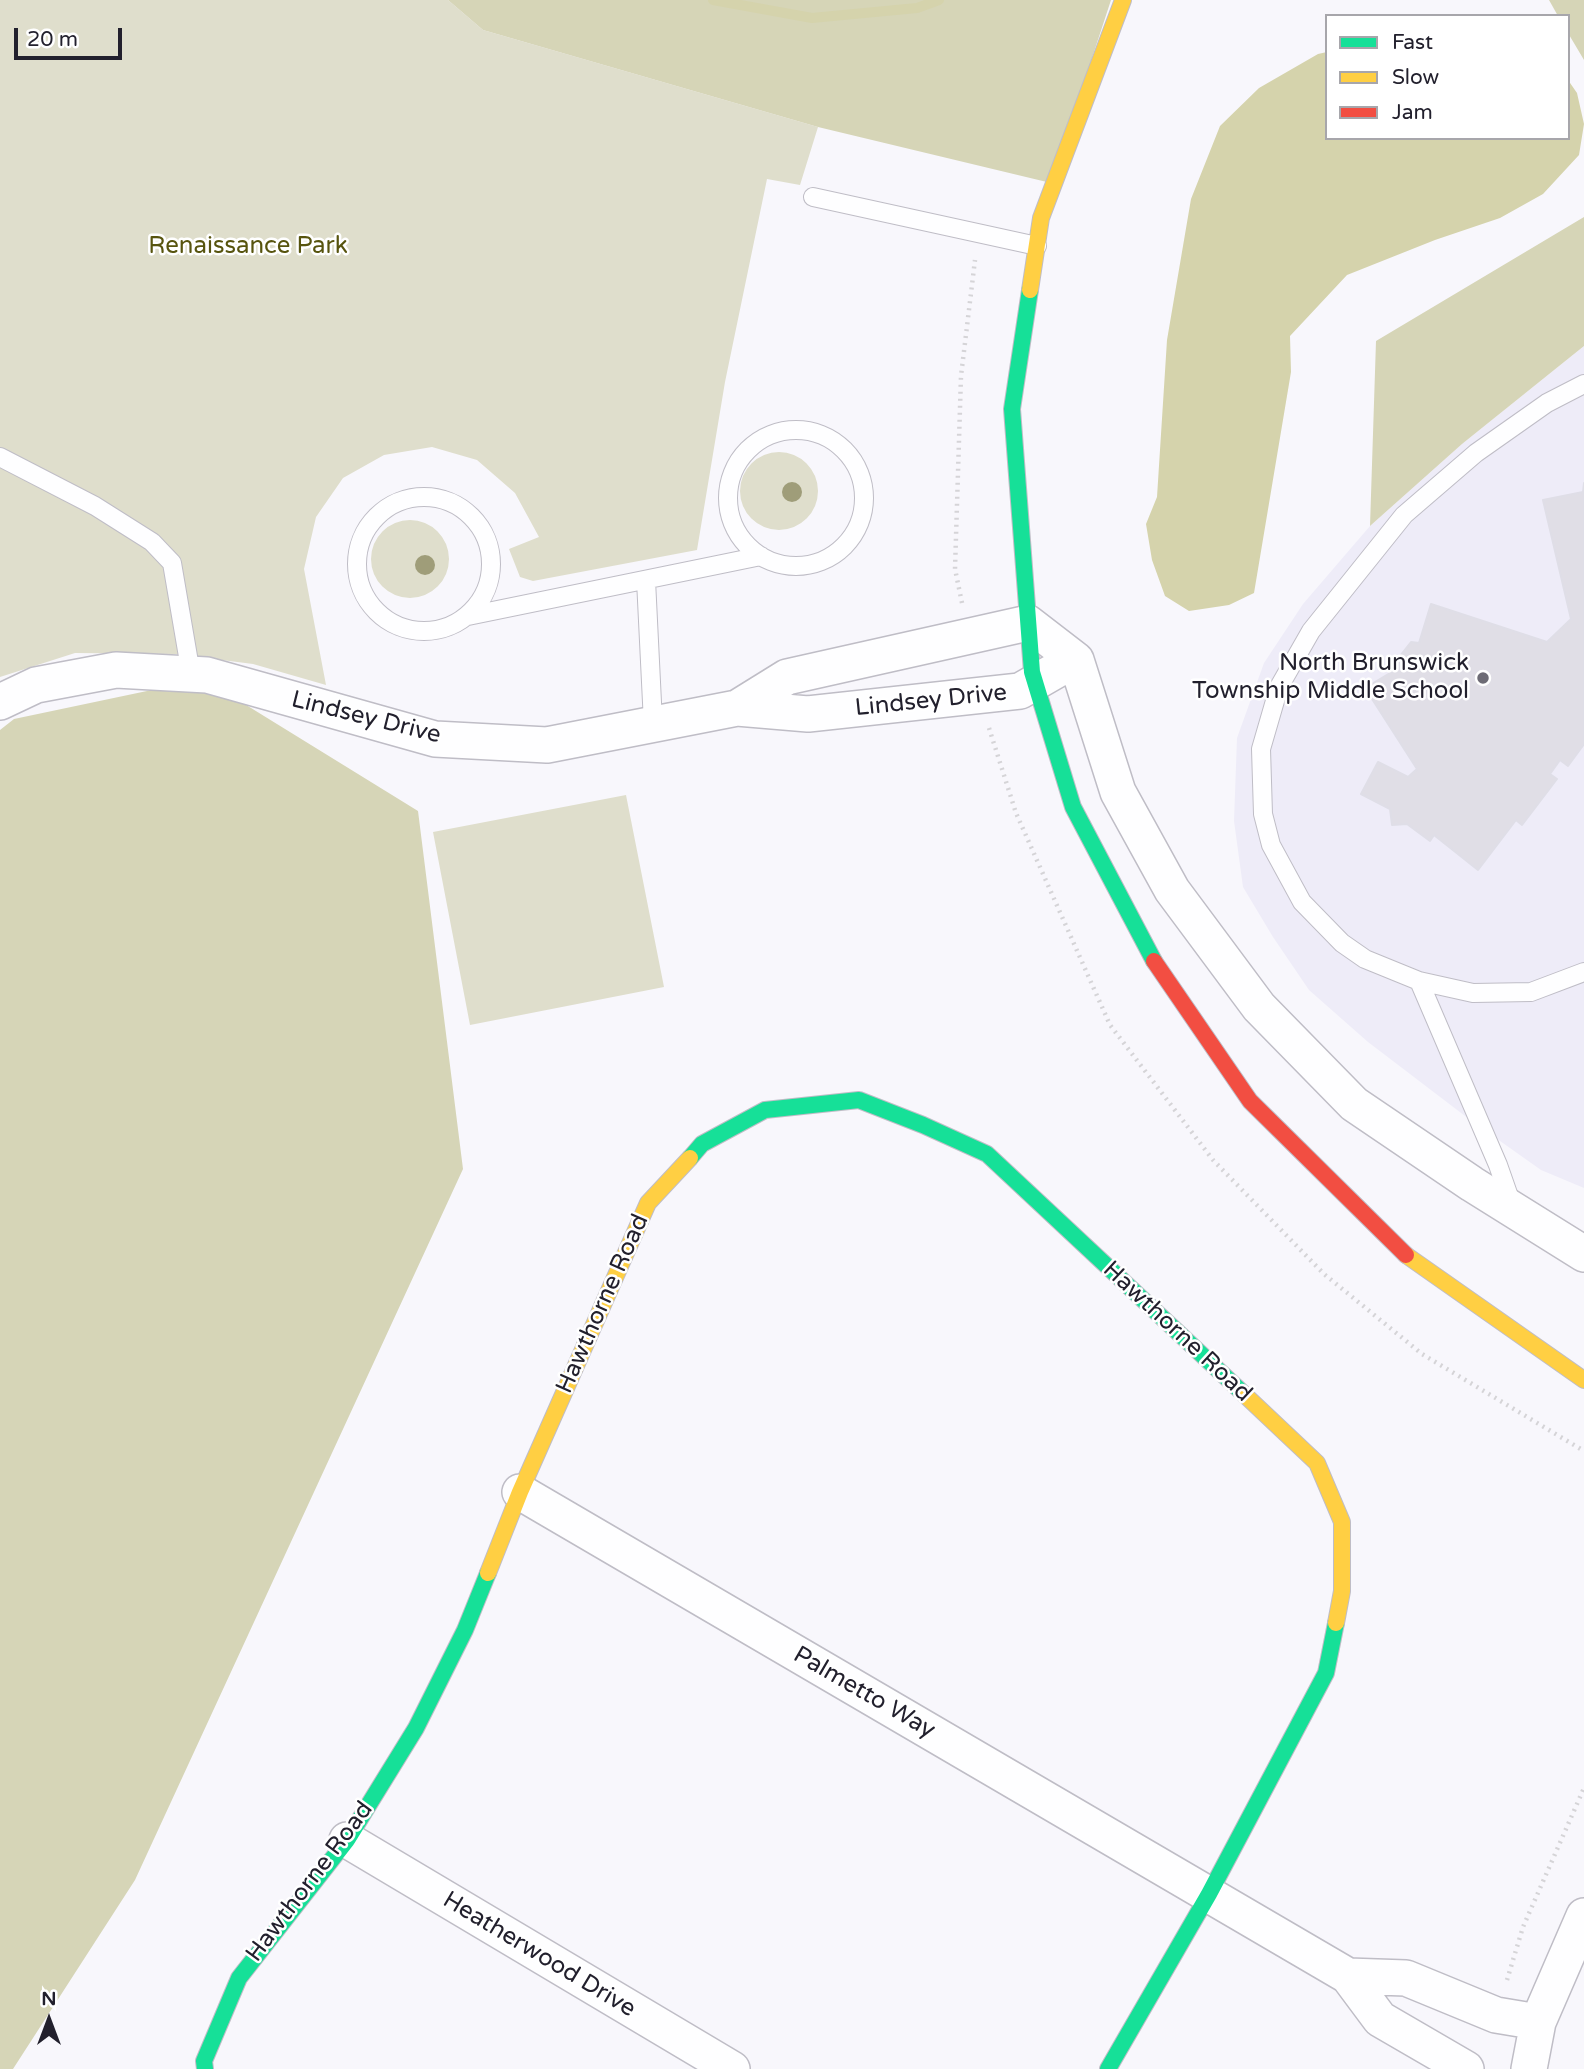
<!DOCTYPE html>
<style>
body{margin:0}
#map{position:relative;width:1584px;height:2069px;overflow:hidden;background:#f8f7fc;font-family:"Varela Round",sans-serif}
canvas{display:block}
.legend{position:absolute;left:1325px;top:14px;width:245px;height:126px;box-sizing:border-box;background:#fff;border:2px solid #a7a6ab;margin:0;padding:9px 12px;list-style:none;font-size:21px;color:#22202d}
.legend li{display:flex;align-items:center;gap:14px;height:35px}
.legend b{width:35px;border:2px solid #a7a6ab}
.north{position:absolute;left:14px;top:1985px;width:70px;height:70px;-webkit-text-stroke:5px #fff;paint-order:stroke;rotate:0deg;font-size:19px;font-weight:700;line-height:28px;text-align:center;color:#22202d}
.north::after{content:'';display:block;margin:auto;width:24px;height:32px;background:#22202d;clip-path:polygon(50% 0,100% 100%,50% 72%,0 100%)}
.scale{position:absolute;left:14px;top:28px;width:108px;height:32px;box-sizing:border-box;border:4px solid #22202d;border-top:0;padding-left:9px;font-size:21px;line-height:24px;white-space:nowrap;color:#22202d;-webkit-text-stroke:5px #fff;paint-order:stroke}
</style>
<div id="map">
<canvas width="1584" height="2069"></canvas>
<ul class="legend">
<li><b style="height:9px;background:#16e098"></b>Fast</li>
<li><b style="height:9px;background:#ffcf43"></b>Slow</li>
<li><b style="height:9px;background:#f24e42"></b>Jam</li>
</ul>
<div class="north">N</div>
<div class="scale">20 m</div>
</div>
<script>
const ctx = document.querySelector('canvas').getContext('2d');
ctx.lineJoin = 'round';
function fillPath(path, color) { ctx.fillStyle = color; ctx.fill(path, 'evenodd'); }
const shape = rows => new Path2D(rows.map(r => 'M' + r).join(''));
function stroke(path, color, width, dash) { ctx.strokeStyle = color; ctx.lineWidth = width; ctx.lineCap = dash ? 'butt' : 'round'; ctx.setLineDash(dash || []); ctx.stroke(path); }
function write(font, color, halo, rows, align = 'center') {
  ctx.font = font + ' "Varela Round",sans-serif'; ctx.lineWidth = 5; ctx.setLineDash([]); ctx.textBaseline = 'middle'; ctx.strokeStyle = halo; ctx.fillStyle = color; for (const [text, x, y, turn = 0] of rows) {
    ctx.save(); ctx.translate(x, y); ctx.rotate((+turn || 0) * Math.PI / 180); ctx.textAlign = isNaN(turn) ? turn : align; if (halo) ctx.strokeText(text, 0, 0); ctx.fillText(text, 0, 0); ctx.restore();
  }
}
fillPath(shape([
 [1584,346,1584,1188,1541,1170,1469,1119,1368,1042,1309,990,1273,937,1243,887,1234,821,1237,738,1264,663,1303,604,1370,526,1462,444]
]), '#eeecf8');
fillPath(shape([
 [0,0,448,0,483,30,818,127,800,185,767,179,725,382,697,550,533,581,520,577,509,549,539,537,515,493,477,460,432,447,384,455,343,478,316,517,304,569,326,685,253,664,175,654,75,653,0,677],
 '740 491a39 39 0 1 1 78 0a39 39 0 1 1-78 0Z',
 '371 559a39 39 0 1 1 78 0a39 39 0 1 1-78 0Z',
 [626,795,664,987,470,1025,433,832]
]), '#dfdecc');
fillPath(shape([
 [448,0,1111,0,1051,183,818,127,483,30],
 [1549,0,1584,0,1584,60,1568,33,1568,16,1558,16],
 [1584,217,1584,346,1462,444,1370,526,1376,341],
 [204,679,418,811,463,1169,135,1880,13,2069,0,2069,0,730,14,719]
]), '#d6d5b7');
fillPath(shape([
 [1327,52,1327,138,1568,138,1568,80,1577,93,1584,124,1579,155,1543,194,1500,218,1435,240,1347,275,1290,336,1291,372,1254,593,1229,605,1189,611,1165,596,1152,560,1146,524,1157,497,1167,340,1191,199,1220,126,1259,88,1318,54]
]), '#d5d3ac');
stroke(shape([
 [713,0,812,18,917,8,939,0]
]), '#d5d3ac', 10);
const building = shape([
 [1584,483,1584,744,1568,766,1560,760,1550,774,1557,779,1522,825,1516,820,1478,870,1434,835,1430,841,1407,824,1392,825,1390,809,1361,794,1378,762,1408,777,1417,769,1365,688,1400,667,1396,661,1411,642,1419,643,1431,604,1547,642,1571,619,1543,500,1583,492,1584,483]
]);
fillPath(building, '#e0dee6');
stroke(building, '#dfdee7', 2);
const lane = shape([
 [813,197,1037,246],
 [1584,384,1547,403,1476,453,1404,515,1311,631,1279,687,1261,749,1263,814,1271,845,1302,902,1342,943,1365,959,1419,981,1473,993,1531,992,1584,972],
 '728 498a68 68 0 1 1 136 0a68 68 0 1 1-136 0Z',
 [0,457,95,506,152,542,172,563,191,674],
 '357 564a67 67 0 1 1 134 0a67 67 0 1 1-134 0Z',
 [646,580,653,723],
 [468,616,761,556],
 [1419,981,1498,1165,1512,1205]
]);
const street = shape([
 [0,702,36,685,116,670,207,675,435,739,547,745,737,708,808,714,1020,691,1060,668],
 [737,708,787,677,1028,623,1076,660,1118,792,1172,890,1259,1007,1354,1104,1472,1184,1584,1254],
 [520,1492,1348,1976,1380,2019,1466,2069],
 [347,1840,732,2069],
 [1348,1976,1406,1978,1496,2015,1538,2022],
 [1529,2069,1538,2022,1584,1916]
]);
const fast = shape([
 [1030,290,1012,409,1032,672,1073,807,1154,961],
 [690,1158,702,1144,765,1110,859,1100,923,1125,987,1154,1246,1396],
 [205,2069,204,2061,239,1978,347,1840,416,1728,465,1630,488,1573],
 [1108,2069,1209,1894,1326,1673,1336,1623]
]);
const slow = shape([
 [1030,290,1041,218,1123,0],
 [1406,1255,1584,1380],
 [1246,1396,1317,1463,1342,1522,1342,1591,1336,1623],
 [488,1573,520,1492,648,1203,690,1158]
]);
const jam = shape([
 [1154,961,1250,1101,1406,1255]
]);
stroke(lane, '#bfbdc6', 20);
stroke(street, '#bfbdc6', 38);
stroke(fast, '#bfbdc6', 18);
stroke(slow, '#bfbdc6', 18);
stroke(jam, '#bfbdc6', 18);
stroke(shape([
 [962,603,955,569,961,376,975,260],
 [989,728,1016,813,1110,1025,1213,1160,1324,1274,1422,1354,1584,1451],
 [1507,1980,1523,1927,1584,1788]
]), '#d5d4d7', 4.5, [2, 5]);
stroke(lane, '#fefeff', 18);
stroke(street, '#fefeff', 35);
stroke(fast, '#16e098', 16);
stroke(slow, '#ffcf43', 16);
stroke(jam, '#f24e42', 16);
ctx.fillStyle = '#9f9d79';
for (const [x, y] of [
 [792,492],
 [425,565]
]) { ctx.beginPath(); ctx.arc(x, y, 10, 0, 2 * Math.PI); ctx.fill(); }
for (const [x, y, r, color] of [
 [1483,678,7,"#6d6b75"]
]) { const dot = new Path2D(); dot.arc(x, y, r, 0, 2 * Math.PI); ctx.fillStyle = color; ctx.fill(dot); stroke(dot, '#fff', 2.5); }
write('24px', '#57540e', '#fff', [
 ["Renaissance Park",248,247]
]);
write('24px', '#22202d', '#fff', [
 ["North Brunswick",1469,664],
 ["Township Middle School",1469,692]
], 'right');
write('24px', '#22202d', '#fff', [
 ["Lindsey Drive",931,701,-6],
 ["Lindsey Drive",366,718,14],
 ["Hawthorne Road",603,1304,-66],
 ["Hawthorne Road",1177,1332,43],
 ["Palmetto Way",864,1693,30],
 ["Hawthorne Road",310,1882,-53],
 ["Heatherwood Drive",539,1955,31]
]);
</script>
